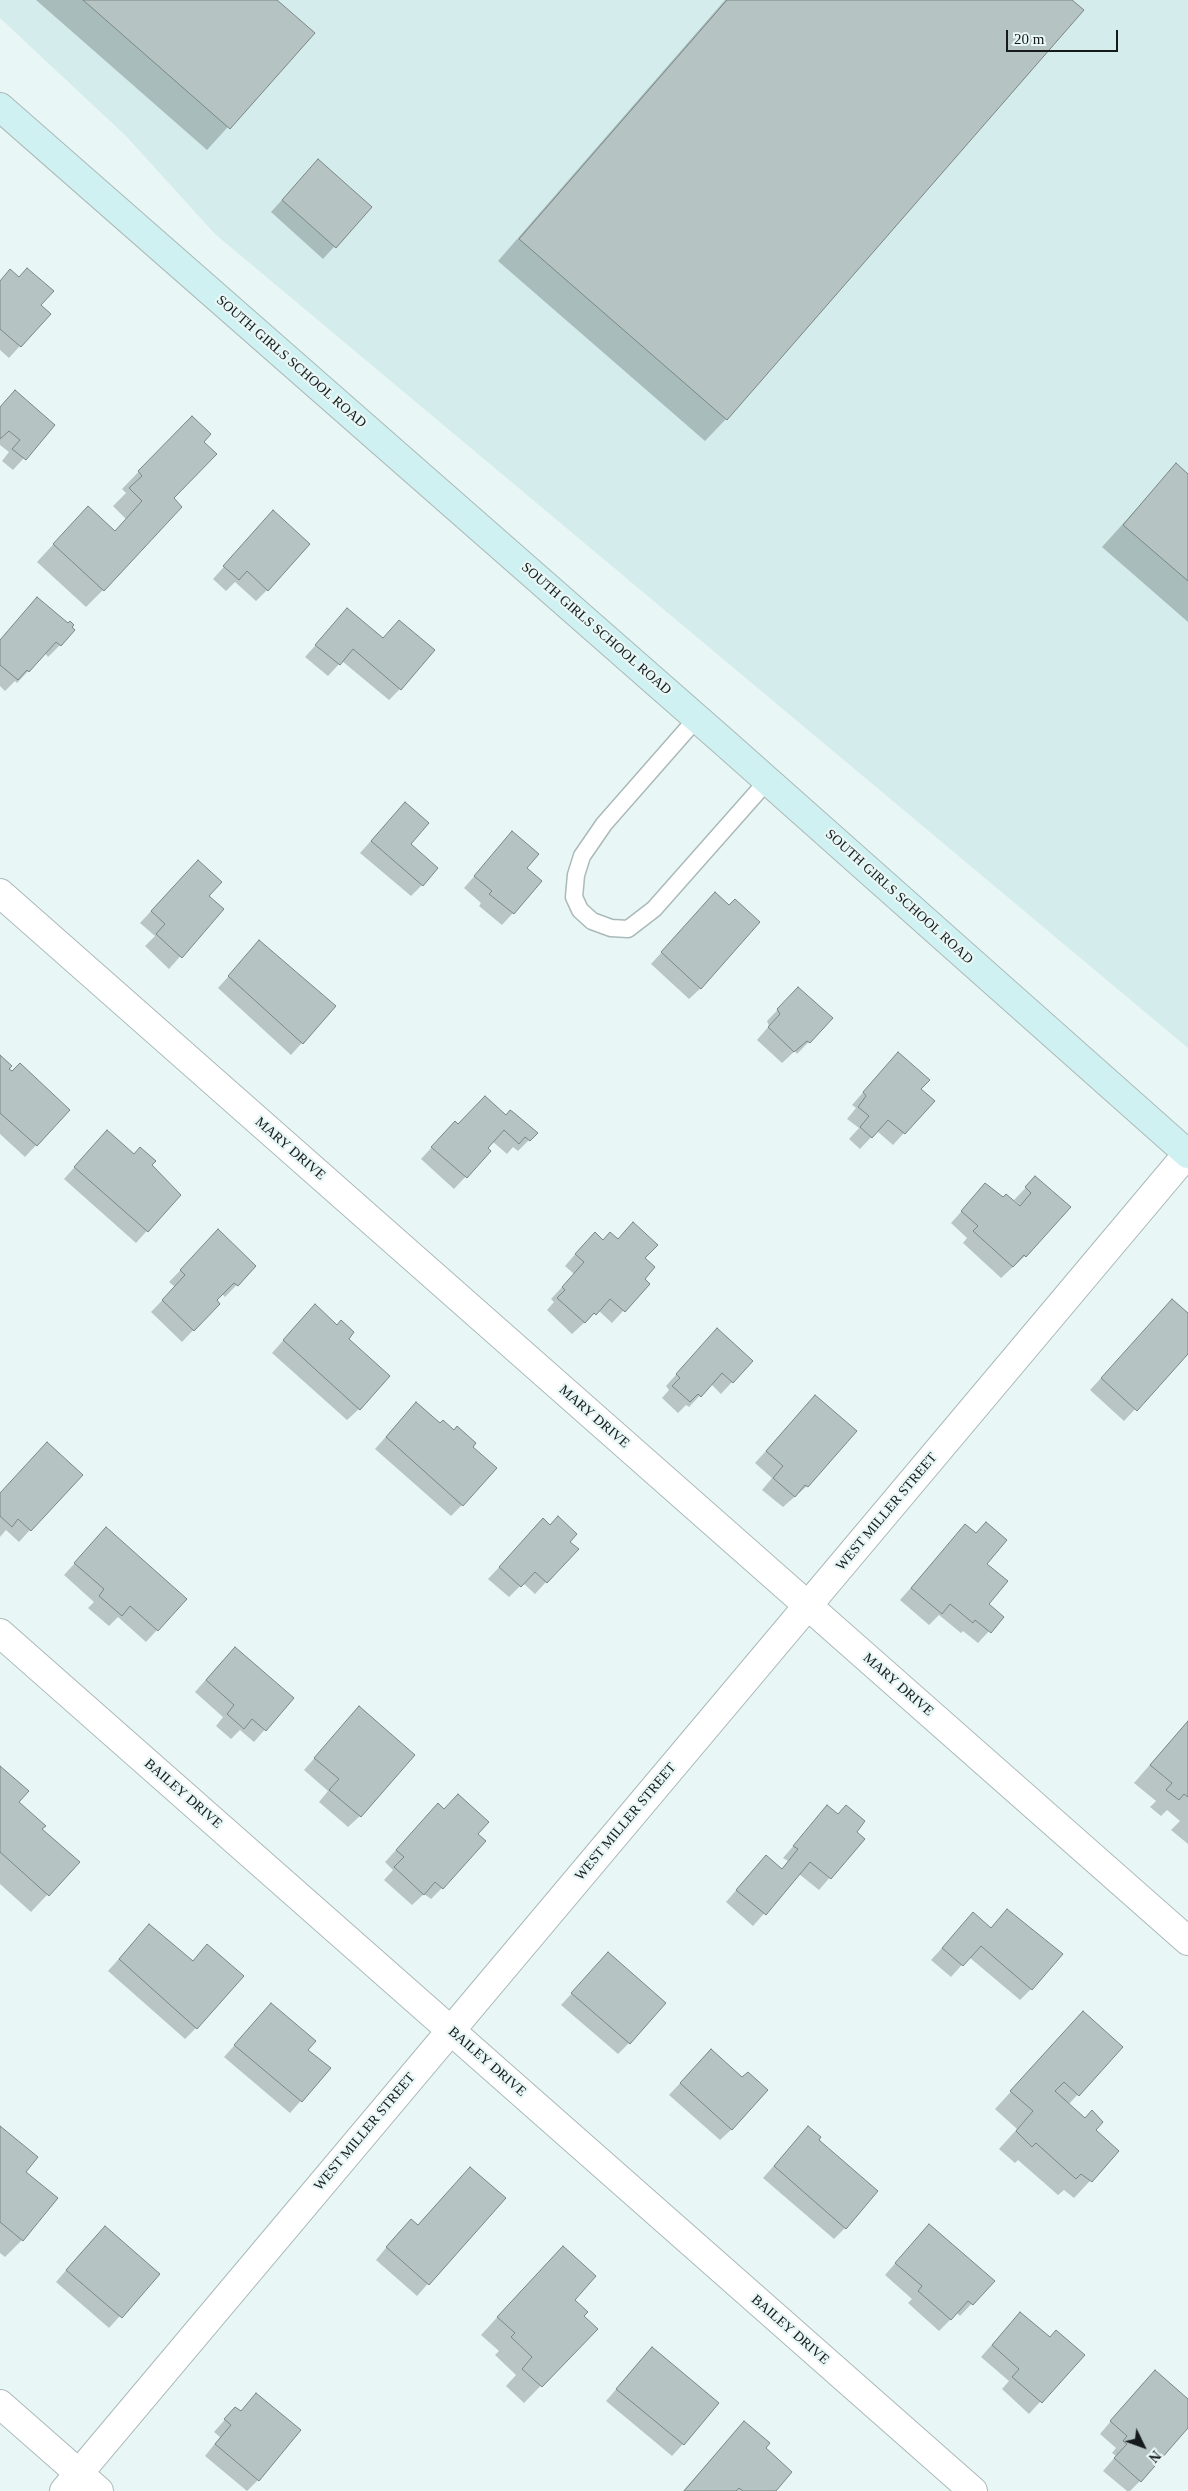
<!DOCTYPE html>
<style>
body{margin:0}
#map{position:relative;width:1188px;height:2491px;overflow:hidden;background:#e8f7f6;font-family:Georgia,serif}
canvas{display:block}
.north{position:absolute;left:1118px;top:2421px;width:50px;height:50px;-webkit-text-stroke:4px #e8f7f6;paint-order:stroke;rotate:132deg;font-size:14px;font-weight:700;line-height:20px;text-align:center;color:#151a1a}
.north::after{content:'';display:block;margin:auto;width:18px;height:22px;background:#151a1a;clip-path:polygon(50% 0,100% 100%,50% 72%,0 100%)}
.scale{position:absolute;left:1006px;top:30px;width:112px;height:22px;box-sizing:border-box;border:2px solid #151a1a;border-top:0;padding-left:6px;font-size:15px;line-height:18px;white-space:nowrap;color:#151a1a;-webkit-text-stroke:4px #e8f7f6;paint-order:stroke}
</style>
<div id="map">
<canvas width="1188" height="2491"></canvas>
<div class="north">N</div>
<div class="scale">20 m</div>
</div>
<script>
const ctx = document.querySelector('canvas').getContext('2d');
ctx.lineJoin = 'round';
function fillPath(path, color) { ctx.fillStyle = color; ctx.fill(path, 'evenodd'); }
const shape = rows => new Path2D(rows.map(r => 'M' + r).join(''));
function stroke(path, color, width, dash) { ctx.strokeStyle = color; ctx.lineWidth = width; ctx.lineCap = dash ? 'butt' : 'round'; ctx.setLineDash(dash || []); ctx.stroke(path); }
function write(font, color, halo, rows, align = 'center') {
  ctx.font = font + ' Georgia,serif'; ctx.lineWidth = 4.5; ctx.setLineDash([]); ctx.textBaseline = 'middle'; ctx.strokeStyle = halo; ctx.fillStyle = color; for (const [text, x, y, turn = 0] of rows) {
    ctx.save(); ctx.translate(x, y); ctx.rotate((+turn || 0) * Math.PI / 180); ctx.textAlign = isNaN(turn) ? turn : align; if (halo) ctx.strokeText(text, 0, 0); ctx.fillText(text, 0, 0); ctx.restore();
  }
}
fillPath(shape([
 [0,0,1188,0,1188,1048,215,234,126,136,0,18]
]), '#d4ecec');
fillPath(shape([
 [36,0,275,0,313,33,207,150],
 [725,0,1070,0,726,419,705,441,498,261],
 [307,172,370,207,323,259,271,212],
 [0,281,49,314,9,358,0,350],
 [0,408,54,425,13,470,2,461,9,452,0,445],
 [175,434,202,442,172,498,103,590,86,607,37,562,71,525,114,532,126,519,113,506,126,493,122,489],
 [1176,465,1188,476,1188,622,1102,547],
 [262,524,267,590,256,601,235,582,226,591,213,579],
 [347,610,400,689,389,700,342,661,328,676,305,657],
 [71,628,73,630,60,645,48,657,45,653,17,683,15,681,5,691,0,686,0,640],
 [394,815,409,844,422,885,411,896,360,853],
 [512,833,525,869,513,913,502,925,479,906,481,903,464,888],
 [186,873,222,909,169,969,145,946,155,936,140,923],
 [715,894,701,988,689,999,651,964],
 [259,942,335,1006,291,1055,218,988],
 [787,1000,831,1019,797,1054,795,1051,782,1063,757,1040,769,1026,767,1021],
 [0,1056,7,1069,69,1110,25,1157,0,1134],
 [887,1065,933,1101,893,1145,877,1131,860,1149,849,1139,859,1128,847,1119,856,1108,852,1105],
 [458,1125,536,1133,518,1151,513,1147,507,1154,492,1141,487,1148,490,1151,454,1189,421,1159,444,1134],
 [107,1131,134,1155,150,1165,179,1195,136,1243,64,1179],
 [1036,1177,1025,1256,1001,1278,963,1243,967,1238,951,1223,986,1184,1002,1199,1019,1207,1021,1206,1014,1200],
 [603,1241,644,1258,643,1279,648,1284,612,1323,598,1310,572,1334,547,1310,554,1302,551,1299,574,1274,565,1266,583,1245],
 [207,1243,255,1266,225,1297,222,1294,216,1300,218,1304,182,1342,151,1312,175,1287,169,1282],
 [1161,1313,1188,1315,1188,1352,1124,1421,1090,1390],
 [304,1317,337,1326,347,1339,359,1409,347,1420,272,1353],
 [706,1341,732,1382,721,1394,711,1384,689,1407,686,1405,678,1413,662,1398,669,1390,666,1386],
 [815,1396,807,1486,783,1507,762,1490,772,1478,755,1463],
 [405,1415,440,1425,454,1431,471,1447,462,1505,451,1516,375,1449],
 [0,1494,30,1530,19,1542,6,1530,0,1537],
 [965,1526,975,1534,985,1565,987,1605,1002,1617,978,1643,963,1631,961,1633,939,1615,929,1625,900,1600],
 [106,1529,157,1630,146,1642,118,1617,109,1626,88,1608,94,1602,64,1575],
 [532,1532,569,1542,546,1582,535,1594,523,1583,509,1597,488,1579],
 [223,1660,292,1698,254,1742,240,1730,231,1739,216,1726,223,1717,195,1692],
 [348,1720,360,1816,348,1827,319,1802,328,1791,304,1770],
 [1188,1721,1188,1844,1171,1830,1180,1821,1167,1810,1161,1816,1150,1807,1156,1801,1134,1783],
 [0,1768,17,1802,41,1830,78,1862,31,1912,0,1884],
 [827,1807,863,1839,819,1890,799,1874,753,1926,726,1902,755,1868,781,1870,788,1861,783,1858],
 [427,1816,476,1834,442,1888,431,1899,424,1894,412,1905,384,1880,393,1870,385,1862],
 [1007,1911,1031,1989,1020,2000,969,1957,951,1977,931,1960,962,1926,990,1929],
 [149,1925,192,1962,207,1946,196,2028,185,2039,108,1971],
 [608,1954,629,2043,618,2054,561,2005],
 [271,2004,306,2050,329,2069,290,2113,224,2057],
 [1083,2013,1122,2047,1068,2105,1118,2151,1074,2198,1064,2190,1058,2195,1018,2160,1015,2163,999,2149,1017,2129,995,2109],
 [711,2050,732,2129,720,2140,669,2095],
 [808,2127,817,2140,845,2228,834,2239,763,2178],
 [0,2128,22,2240,5,2257,0,2253],
 [470,2168,504,2198,417,2296,376,2260,399,2232,417,2226],
 [918,2237,993,2281,960,2316,957,2313,939,2331,908,2303,912,2299,885,2275],
 [93,2239,158,2274,109,2328,56,2282],
 [546,2264,582,2316,596,2329,524,2403,506,2386,516,2375,495,2355,499,2351,481,2335],
 [1009,2325,1049,2339,1083,2355,1029,2414,1002,2389,1009,2381,981,2357],
 [652,2348,683,2444,672,2456,606,2401],
 [1143,2383,1188,2401,1188,2426,1140,2481,1130,2491,1127,2491,1103,2471,1116,2456,1112,2453,1116,2448,1100,2434],
 [235,2408,258,2480,247,2491,205,2456,220,2437,214,2432],
 [744,2422,764,2448,774,2491,683,2491]
]), '#0003');
const building = shape([
 [83,0,277,0,315,33,230,129,83,0],
 [727,0,1072,0,1084,10,727,420,519,239,727,0],
 [318,159,372,207,336,248,282,200,318,159],
 [27,268,54,291,41,305,51,314,21,347,0,329,0,281,10,269,19,277,27,268],
 [15,390,55,425,26,460,12,449,20,440,9,431,0,439,0,407,15,390],
 [192,416,211,434,204,442,217,454,174,498,182,507,104,591,53,544,88,506,115,531,142,501,129,488,142,476,138,471,192,416],
 [1176,463,1188,474,1188,581,1123,525,1176,463],
 [273,510,310,544,268,591,247,571,239,580,223,566,273,510],
 [37,597,68,623,70,621,74,625,72,627,75,630,61,646,56,642,29,672,27,670,18,680,0,665,0,640,37,597],
 [347,608,383,638,399,620,435,650,401,690,353,649,340,665,315,645,347,608],
 [405,802,429,823,411,844,438,868,423,886,371,841,405,802],
 [512,831,539,854,527,868,542,881,514,914,489,894,492,891,474,876,512,831],
 [198,860,222,882,209,896,224,909,182,958,156,934,165,924,151,911,198,860],
 [715,892,729,905,735,899,760,922,701,989,661,952,715,892],
 [259,940,336,1006,303,1044,228,976,259,940],
 [798,987,833,1018,810,1043,807,1041,794,1052,768,1027,780,1014,777,1009,798,987],
 [898,1052,930,1080,921,1089,935,1101,905,1134,888,1120,872,1138,860,1127,869,1116,858,1107,866,1096,863,1092,898,1052],
 [0,1055,12,1066,9,1069,12,1071,20,1063,70,1110,37,1146,0,1113,0,1055],
 [485,1096,506,1115,510,1110,513,1112,538,1133,530,1141,525,1137,519,1144,504,1130,488,1148,491,1151,467,1178,431,1147,455,1121,458,1124,485,1096],
 [107,1130,134,1154,140,1147,156,1161,152,1165,181,1195,148,1232,74,1167,107,1130],
 [1035,1176,1071,1207,1026,1257,1024,1255,1013,1267,973,1231,978,1226,961,1211,985,1183,1003,1197,1006,1194,1020,1206,1031,1193,1025,1187,1035,1176],
 [633,1222,658,1245,645,1258,655,1267,645,1279,650,1284,625,1312,610,1299,596,1315,594,1313,585,1323,557,1298,565,1290,562,1287,584,1262,575,1254,595,1232,603,1240,610,1232,618,1239,633,1222],
 [218,1229,256,1266,238,1286,234,1283,217,1300,220,1304,194,1331,162,1300,185,1275,180,1270,218,1229],
 [1172,1299,1188,1313,1188,1354,1137,1411,1101,1378,1172,1299],
 [315,1304,337,1325,341,1320,354,1332,349,1339,390,1376,360,1410,283,1340,315,1304],
 [717,1328,753,1361,733,1383,722,1373,701,1397,698,1394,690,1402,672,1386,680,1378,676,1374,717,1328],
 [815,1395,857,1431,808,1487,805,1485,795,1497,773,1478,783,1466,766,1451,815,1395],
 [416,1402,440,1423,443,1420,454,1430,457,1426,476,1443,473,1447,497,1468,463,1506,386,1437,416,1402],
 [47,1442,83,1475,31,1531,18,1519,12,1527,0,1516,0,1493,47,1442],
 [558,1516,577,1534,570,1542,579,1549,547,1583,535,1572,521,1587,499,1567,543,1518,550,1525,558,1516],
 [986,1522,1007,1540,987,1564,1008,1581,989,1604,1004,1617,991,1633,975,1620,973,1623,950,1604,942,1614,911,1588,965,1524,976,1533,986,1522],
 [106,1527,187,1599,158,1631,130,1606,122,1616,99,1596,104,1589,74,1563,106,1527],
 [235,1647,294,1698,266,1731,252,1719,244,1729,227,1714,234,1705,206,1680,235,1647],
 [359,1706,415,1755,361,1817,329,1790,339,1779,314,1758,359,1706],
 [1188,1721,1188,1797,1184,1794,1179,1800,1166,1790,1172,1783,1150,1765,1188,1721],
 [0,1766,29,1791,19,1802,46,1826,42,1829,80,1862,49,1896,0,1852,0,1766],
 [458,1794,489,1822,478,1834,486,1841,443,1889,435,1882,424,1895,394,1867,404,1857,396,1850,438,1803,444,1809,458,1794],
 [827,1805,838,1814,846,1805,865,1821,857,1832,865,1839,831,1879,810,1862,766,1915,736,1890,766,1855,782,1869,798,1849,793,1846,827,1805],
 [1007,1909,1063,1954,1032,1990,981,1946,963,1966,942,1948,973,1912,991,1928,1007,1909],
 [149,1924,193,1961,207,1944,244,1976,197,2029,119,1959,149,1924],
 [608,1952,666,2003,630,2044,571,1993,608,1952],
 [271,2003,316,2041,308,2050,331,2068,302,2102,234,2045,271,2003],
 [1083,2011,1123,2047,1079,2096,1064,2082,1055,2091,1085,2118,1092,2110,1103,2122,1096,2130,1119,2151,1092,2182,1081,2174,1076,2179,1036,2143,1032,2147,1016,2131,1033,2111,1010,2091,1083,2011],
 [711,2049,742,2077,748,2072,768,2090,732,2130,680,2083,711,2049],
 [0,2126,38,2157,26,2172,58,2198,23,2241,0,2222,0,2126],
 [808,2126,821,2137,819,2140,878,2191,846,2229,774,2166,808,2126],
 [470,2167,506,2198,429,2285,386,2247,411,2219,418,2225,470,2167],
 [929,2224,995,2281,973,2305,968,2301,951,2320,918,2291,922,2286,895,2263,929,2224],
 [105,2226,160,2274,122,2318,66,2270,105,2226],
 [563,2246,596,2276,575,2300,588,2312,584,2316,598,2329,542,2387,522,2369,532,2357,511,2337,515,2333,497,2317,563,2246],
 [1020,2312,1050,2337,1056,2330,1085,2355,1042,2403,1012,2377,1019,2369,992,2345,1020,2312],
 [652,2347,719,2403,684,2445,616,2389,652,2347],
 [1155,2370,1188,2399,1188,2428,1141,2482,1114,2458,1127,2444,1123,2441,1127,2436,1110,2421,1155,2370],
 [256,2393,301,2430,259,2481,215,2444,231,2425,224,2419,235,2407,241,2411,256,2393],
 [744,2421,770,2443,766,2448,792,2472,776,2491,743,2491,739,2488,736,2491,684,2491,744,2421]
]);
fillPath(building, '#b5c3c3');
stroke(building, '#7b8787', 1);
const service = shape([
 [697,718,604,824,582,856,576,875,574,897,580,910,592,921,611,928,628,929,654,909,768,780]
]);
const minor = shape([
 [0,893,1188,1941],
 [0,1633,973,2491],
 [0,2404,99,2491],
 [64,2491,1188,1153]
]);
const secondary = shape([
 [0,107,724,742,1188,1154]
]);
stroke(service, '#abb9b9', 19);
stroke(minor, '#abb9b9', 30);
stroke(secondary, '#abb9b9', 30);
stroke(service, '#fff', 16);
stroke(minor, '#fff', 28);
stroke(secondary, '#d0f1f1', 28);
write('14px', '#151a1a', '#e8f7f6', [
 ["SOUTH GIRLS SCHOOL ROAD",291,362,41],
 ["SOUTH GIRLS SCHOOL ROAD",596,629,41],
 ["SOUTH GIRLS SCHOOL ROAD",899,897,42],
 ["MARY DRIVE",290,1149,41],
 ["MARY DRIVE",594,1417,41],
 ["WEST MILLER STREET",887,1512,-50],
 ["MARY DRIVE",898,1685,41],
 ["BAILEY DRIVE",183,1794,41],
 ["WEST MILLER STREET",626,1822,-50],
 ["BAILEY DRIVE",487,2062,41],
 ["WEST MILLER STREET",365,2132,-50],
 ["BAILEY DRIVE",790,2330,41]
]);
</script>
